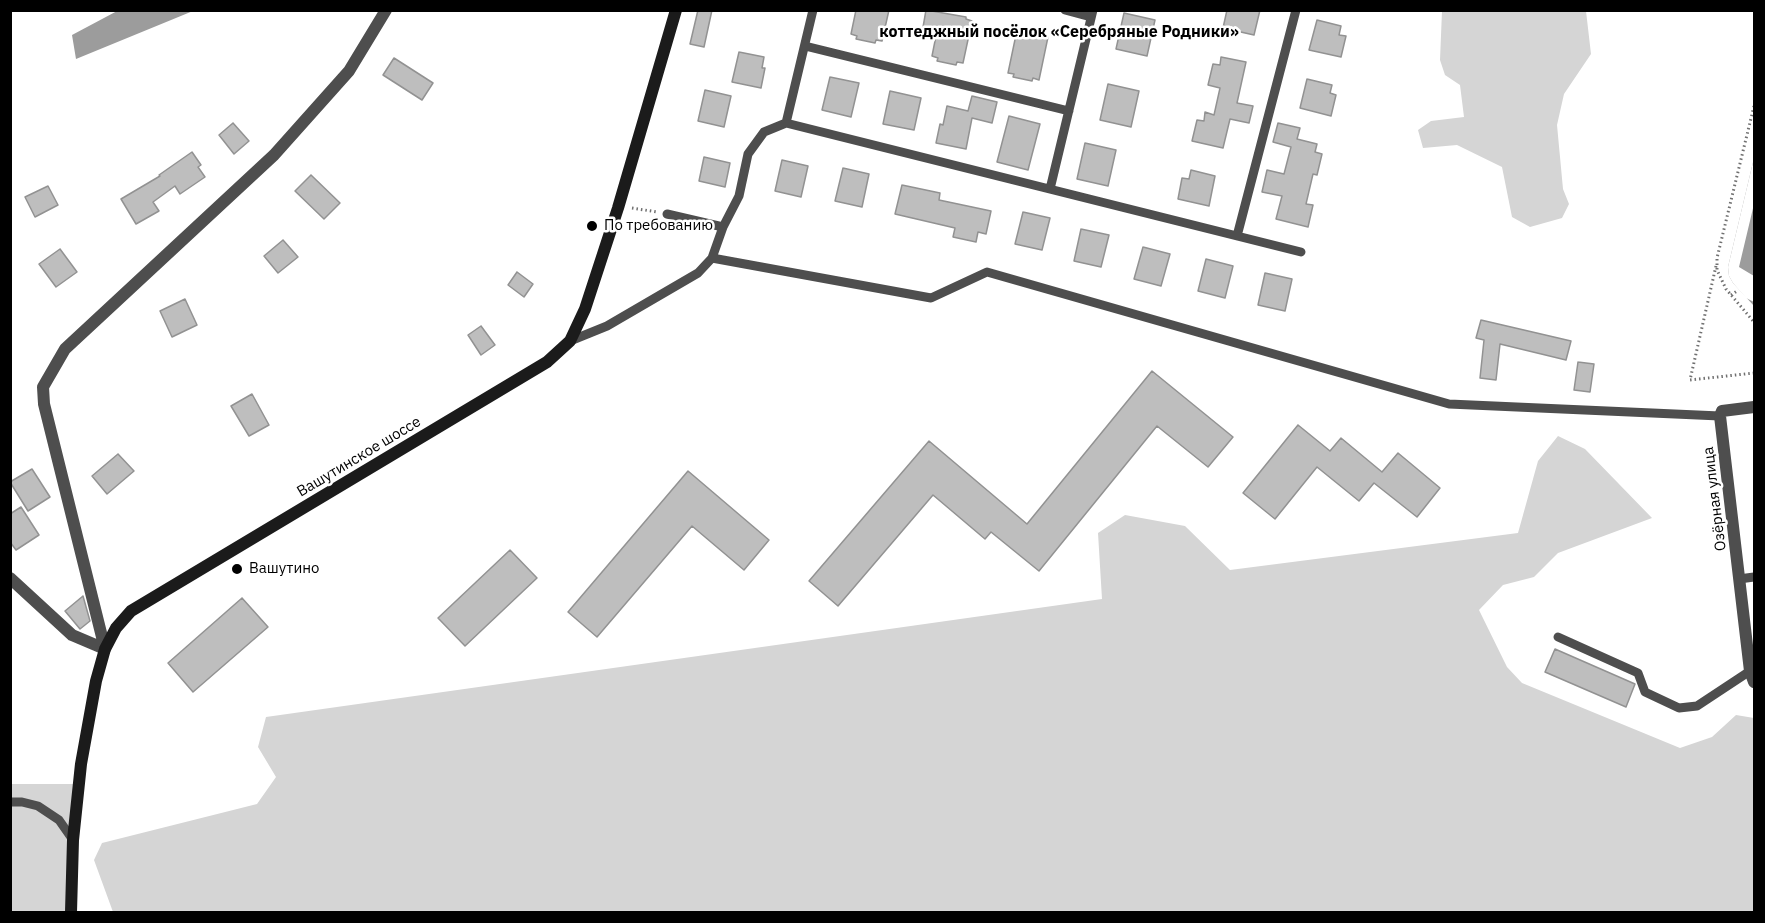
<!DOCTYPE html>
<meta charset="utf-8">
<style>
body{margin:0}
#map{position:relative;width:1765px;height:923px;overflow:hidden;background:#fff;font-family:"IBM Plex Sans",sans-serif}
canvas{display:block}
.frame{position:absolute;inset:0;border:12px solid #000;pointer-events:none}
</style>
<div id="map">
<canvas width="1765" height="923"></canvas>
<div class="frame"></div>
</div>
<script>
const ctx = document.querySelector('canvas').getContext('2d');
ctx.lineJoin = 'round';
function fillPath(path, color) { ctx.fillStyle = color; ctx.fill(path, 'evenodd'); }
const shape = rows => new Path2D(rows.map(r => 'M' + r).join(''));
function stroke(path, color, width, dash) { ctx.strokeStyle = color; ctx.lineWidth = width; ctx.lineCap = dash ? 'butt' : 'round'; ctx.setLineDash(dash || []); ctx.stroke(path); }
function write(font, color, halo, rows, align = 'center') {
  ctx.font = font + ' "IBM Plex Sans",sans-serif'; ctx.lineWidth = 5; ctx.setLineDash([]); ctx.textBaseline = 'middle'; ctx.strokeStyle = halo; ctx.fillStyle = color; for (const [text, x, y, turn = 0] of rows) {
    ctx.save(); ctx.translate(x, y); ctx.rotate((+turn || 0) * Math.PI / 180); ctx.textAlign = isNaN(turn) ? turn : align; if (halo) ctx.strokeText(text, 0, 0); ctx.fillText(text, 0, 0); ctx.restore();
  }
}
fillPath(shape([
 [1442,11,1586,11,1591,54,1564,94,1557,125,1563,189,1569,204,1562,218,1530,227,1512,217,1502,167,1457,145,1423,148,1418,130,1431,121,1464,117,1460,85,1445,75,1440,60],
 [1558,436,1585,449,1652,518,1558,553,1534,577,1503,585,1479,610,1507,667,1522,683,1680,748,1712,737,1736,715,1754,718,1754,912,113,912,94,860,102,843,257,804,276,777,258,747,266,717,1102,599,1098,533,1125,515,1185,526,1230,570,1518,533,1538,461],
 [10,784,73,784,67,912,11,912]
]), '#d5d5d5');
fillPath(shape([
 [119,10,193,10,193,11,76,59,72,35],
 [1754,158,1754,306,1733,283,1729,276,1728,267]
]), '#9c9c9c');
fillPath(shape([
 [1754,158,1754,204,1739,267,1754,276,1754,302,1746,298,1733,283,1729,276,1728,267]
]), '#fff');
const building = shape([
 [698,10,712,10,704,47,690,44,698,10],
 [856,10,889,10,882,41,876,40,875,43,856,39,857,36,851,34,856,10],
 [926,10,966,17,966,19,972,21,963,63,957,62,956,65,937,61,938,58,932,56,936,36,922,33,926,10],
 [1227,10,1260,10,1254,35,1223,28,1227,10],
 [1124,13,1155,20,1147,56,1116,49,1124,13],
 [1317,20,1341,26,1339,35,1346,36,1341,57,1309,50,1317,20],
 [1022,28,1042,33,1042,36,1048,37,1039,80,1033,78,1032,81,1013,77,1014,74,1008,73,1017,30,1021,31,1022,28],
 [739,52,764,57,762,68,765,68,761,88,732,82,739,52],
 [1221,57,1246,62,1237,103,1253,106,1249,123,1230,119,1223,148,1192,141,1197,120,1204,121,1205,112,1214,115,1220,88,1208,85,1213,64,1220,65,1221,57],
 [394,58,433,83,422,100,383,75,394,58],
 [830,77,859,83,851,117,822,110,830,77],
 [1307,79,1332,85,1330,93,1336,95,1331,116,1300,108,1307,79],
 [1108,84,1139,91,1131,127,1100,120,1108,84],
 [705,90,731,96,724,127,698,121,705,90],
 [890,91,921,98,914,130,883,124,890,91],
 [972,96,997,102,992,123,972,118,966,149,936,143,940,124,943,125,947,106,968,111,972,96],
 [1009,116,1040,124,1028,170,997,162,1009,116],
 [233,123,249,141,234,154,219,135,233,123],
 [1278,123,1300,128,1297,139,1317,144,1315,152,1322,154,1317,175,1313,174,1306,204,1313,205,1308,227,1276,219,1282,196,1262,192,1267,170,1284,174,1291,147,1273,142,1278,123],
 [1085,143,1116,150,1108,186,1077,179,1085,143],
 [192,152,201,165,198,167,205,177,180,194,175,186,153,202,159,211,136,224,121,199,160,176,159,175,192,152],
 [704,157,730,163,725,187,699,181,704,157],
 [782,160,808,166,801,197,775,191,782,160],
 [843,168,869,174,862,207,835,201,843,168],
 [1191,170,1215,176,1209,206,1178,199,1182,178,1189,179,1191,170],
 [311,175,340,203,324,219,295,191,311,175],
 [902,185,940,193,939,200,991,211,986,234,978,232,976,242,953,237,955,228,895,214,902,185],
 [48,186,58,205,35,217,25,197,48,186],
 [1023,212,1050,218,1042,250,1015,244,1023,212],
 [1081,229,1109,235,1101,267,1074,261,1081,229],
 [283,240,298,257,278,273,264,256,283,240],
 [1143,247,1170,254,1161,286,1134,279,1143,247],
 [60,249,77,272,56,287,39,264,60,249],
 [1206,259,1233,266,1225,298,1198,291,1206,259],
 [517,272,533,284,524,297,508,285,517,272],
 [1265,273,1292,279,1285,311,1258,305,1265,273],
 [185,299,197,325,172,337,160,311,185,299],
 [1481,320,1571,341,1566,360,1500,344,1496,380,1480,378,1484,340,1476,338,1481,320],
 [481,326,495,345,481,355,468,335,481,326],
 [1578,362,1594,364,1590,392,1574,390,1578,362],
 [1152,371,1233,437,1208,467,1157,426,1039,571,991,532,985,539,933,495,838,606,809,581,929,441,1027,524,1152,371],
 [252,394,269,425,249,436,231,406,252,394],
 [1298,425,1330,451,1341,438,1382,472,1398,453,1440,488,1417,517,1374,483,1359,501,1317,467,1275,519,1243,493,1298,425],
 [118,454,134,471,107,494,92,476,118,454],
 [32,469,50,497,28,511,10,482,32,469],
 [688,471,769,540,744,570,692,526,597,637,568,612,688,471],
 [21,507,39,535,16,550,10,542,10,514,21,507],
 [510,550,537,578,465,646,438,618,510,550],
 [83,596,90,621,80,629,65,611,83,596],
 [242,598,268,627,193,692,168,663,242,598],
 [1555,649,1635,684,1626,707,1545,672,1555,649]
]);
fillPath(building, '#bebebe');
stroke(building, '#929292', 1.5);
stroke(shape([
 [1754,106,1717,258,1717,270,1726,289,1754,322],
 [632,208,657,212],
 [1716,266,1690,380,1754,373],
 [1731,295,1737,291]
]), '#707070', 3, [1.5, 3]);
stroke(shape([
 [1065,10,1091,17],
 [805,46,1069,111],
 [786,123,1301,252],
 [1050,189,1093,10],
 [667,214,723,227],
 [1237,236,1296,10],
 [712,258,931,298,987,272,1449,404,1720,416],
 [570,341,607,326,698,273,712,258,723,227,739,196,748,154,764,132,786,123,813,10],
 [1739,579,1754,577],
 [1558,637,1638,673,1645,692,1679,708,1697,706,1750,671],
 [10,802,22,802,38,806,59,820,73,840]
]), '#4e4e4e', 9);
stroke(shape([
 [1754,407,1722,411,1720,416,1750,671,1754,682],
 [10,578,72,635,105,649,44,404,43,387,65,349,274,155,349,71,386,10]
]), '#4e4e4e', 12);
stroke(shape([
 [71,912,73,840,81,764,96,681,105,649,116,628,131,611,547,362,570,341,585,309,618,208,676,10]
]), '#1b1b1b', 12);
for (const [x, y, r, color] of [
 [592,226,6,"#000"],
 [237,569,6,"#000"]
]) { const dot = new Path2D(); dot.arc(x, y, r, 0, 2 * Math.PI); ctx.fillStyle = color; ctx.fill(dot); stroke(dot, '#fff', 2); }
write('15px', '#000', '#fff', [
 ["По требованию",604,226],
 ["Вашутино",249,569]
], 'left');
write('15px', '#000', '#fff', [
 ["Вашутинское шоссе",359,457,-31],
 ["Озёрная улица",1715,499,-97]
]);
write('bold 16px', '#000', '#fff', [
 ["коттеджный посёлок «Серебряные Родники»",1059,32]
]);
</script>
